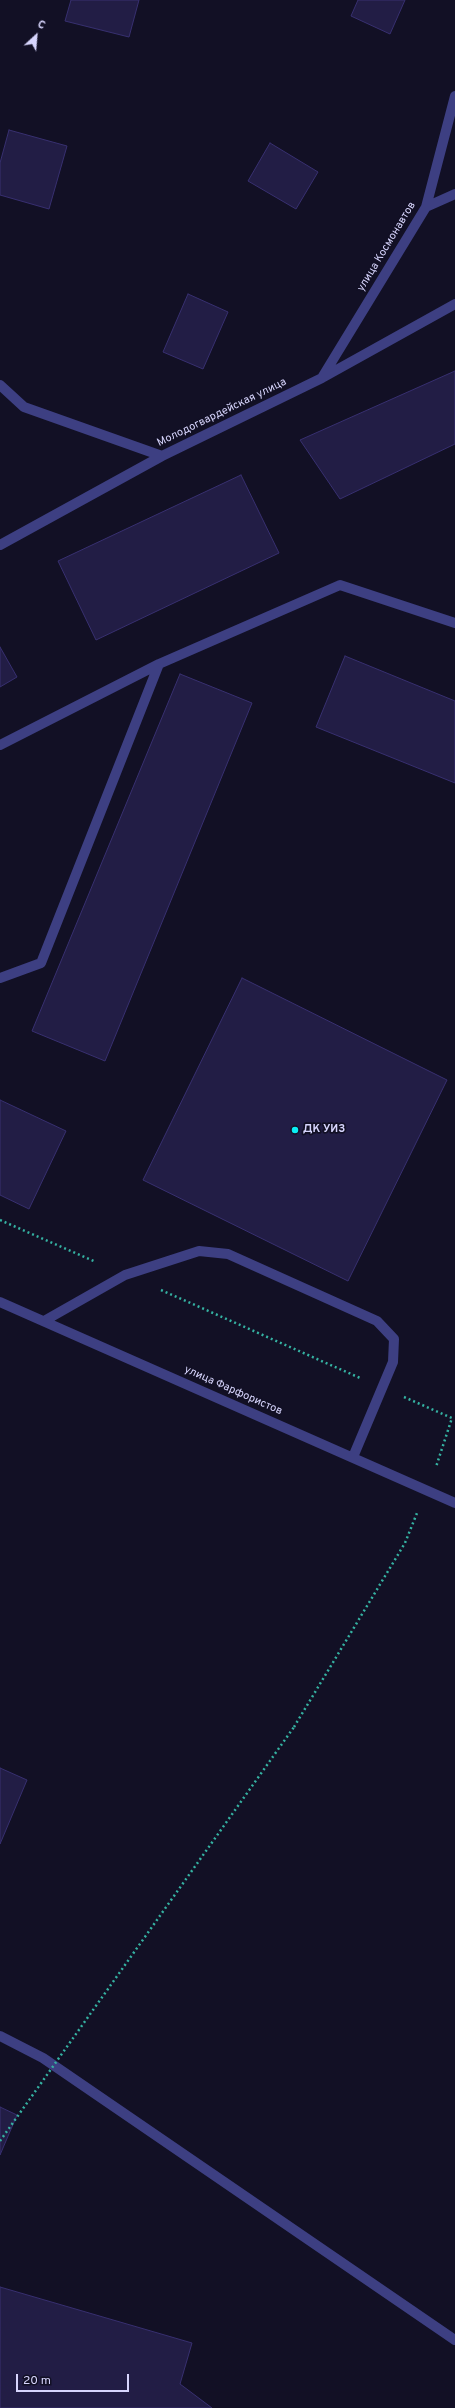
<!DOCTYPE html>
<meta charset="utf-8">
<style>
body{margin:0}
#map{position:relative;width:455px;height:2408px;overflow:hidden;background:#121025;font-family:Overpass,sans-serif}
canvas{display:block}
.north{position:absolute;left:16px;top:16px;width:40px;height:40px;-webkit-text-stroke:3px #121025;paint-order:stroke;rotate:26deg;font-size:11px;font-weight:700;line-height:16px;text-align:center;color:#d7d5fd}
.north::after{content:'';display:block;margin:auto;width:14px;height:18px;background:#d7d5fd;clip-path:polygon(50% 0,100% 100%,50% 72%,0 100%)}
.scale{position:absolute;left:16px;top:2374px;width:113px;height:18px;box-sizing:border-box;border:2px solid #d7d5fd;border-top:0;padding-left:5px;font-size:12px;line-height:14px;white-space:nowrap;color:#d7d5fd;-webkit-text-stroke:3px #121025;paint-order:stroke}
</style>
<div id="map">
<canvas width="455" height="2408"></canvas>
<div class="north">С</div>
<div class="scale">20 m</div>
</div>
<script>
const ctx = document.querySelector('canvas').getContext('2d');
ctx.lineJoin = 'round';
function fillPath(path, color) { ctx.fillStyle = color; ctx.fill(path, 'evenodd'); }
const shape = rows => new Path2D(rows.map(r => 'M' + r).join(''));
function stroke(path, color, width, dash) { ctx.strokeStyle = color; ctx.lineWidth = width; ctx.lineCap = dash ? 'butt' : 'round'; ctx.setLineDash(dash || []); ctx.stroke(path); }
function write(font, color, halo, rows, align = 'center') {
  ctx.font = font + ' Overpass,sans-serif'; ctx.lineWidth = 3.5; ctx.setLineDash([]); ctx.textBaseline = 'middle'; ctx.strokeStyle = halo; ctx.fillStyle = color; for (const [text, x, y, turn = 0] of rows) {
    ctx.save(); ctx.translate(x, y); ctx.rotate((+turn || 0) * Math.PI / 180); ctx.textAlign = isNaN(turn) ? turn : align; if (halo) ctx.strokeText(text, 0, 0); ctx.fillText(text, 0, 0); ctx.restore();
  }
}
const building = shape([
 [71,0,139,0,129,37,65,21,71,0],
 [358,0,405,0,390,34,351,16,358,0],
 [9,130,67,146,49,209,0,195,0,163,9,130],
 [270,143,318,172,296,209,248,181,270,143],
 [188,294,228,312,203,369,163,352,188,294],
 [455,371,455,444,340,499,300,440,455,371],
 [241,475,279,553,96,640,58,561,241,475],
 [0,647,17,677,0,687,0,647],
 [345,656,455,701,455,783,316,727,345,656],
 [180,674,252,703,105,1061,32,1031,180,674],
 [242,978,447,1080,348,1281,143,1180,242,978],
 [0,1100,66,1131,29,1209,0,1195,0,1100],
 [0,1768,27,1780,0,1844,0,1768],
 [0,2107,17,2115,0,2155,0,2107],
 [0,2287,192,2343,180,2384,212,2408,0,2408,0,2287]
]);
fillPath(building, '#221d45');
stroke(building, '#383070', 1);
stroke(shape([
 [0,1220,96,1262],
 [161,1290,360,1378],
 [404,1397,452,1418,436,1467],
 [294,1727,405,1543,417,1513]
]), '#35b2a2', 2.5, [2, 3]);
stroke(shape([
 [426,207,455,194],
 [323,376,426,207,455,96],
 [0,385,24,407,162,456],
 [0,545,162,456,322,378,455,304],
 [0,745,159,664],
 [0,978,41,963,159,664,340,585,455,623],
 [0,1302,455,1503],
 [44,1321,125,1275,199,1251,228,1254,377,1321,394,1339,393,1362,353,1457],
 [0,2036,43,2058,455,2340]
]), '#3d3f82', 10);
stroke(shape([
 [0,2141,294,1727]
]), '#35b2a2', 2.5, [2, 3]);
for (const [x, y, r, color] of [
 [295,1130,4,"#0aeef4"]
]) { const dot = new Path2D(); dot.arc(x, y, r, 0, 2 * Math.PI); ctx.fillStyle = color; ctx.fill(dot); stroke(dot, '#121025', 1.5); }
write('11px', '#d7d5fd', '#121025', [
 ["улица Космонавтов",387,247,-59],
 ["Молодогвардейская улица",222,413,-26],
 ["улица Фарфористов",233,1391,24]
]);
write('bold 11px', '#d7d5fd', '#121025', [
 ["ДК УИЗ",303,1130]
], 'left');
</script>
